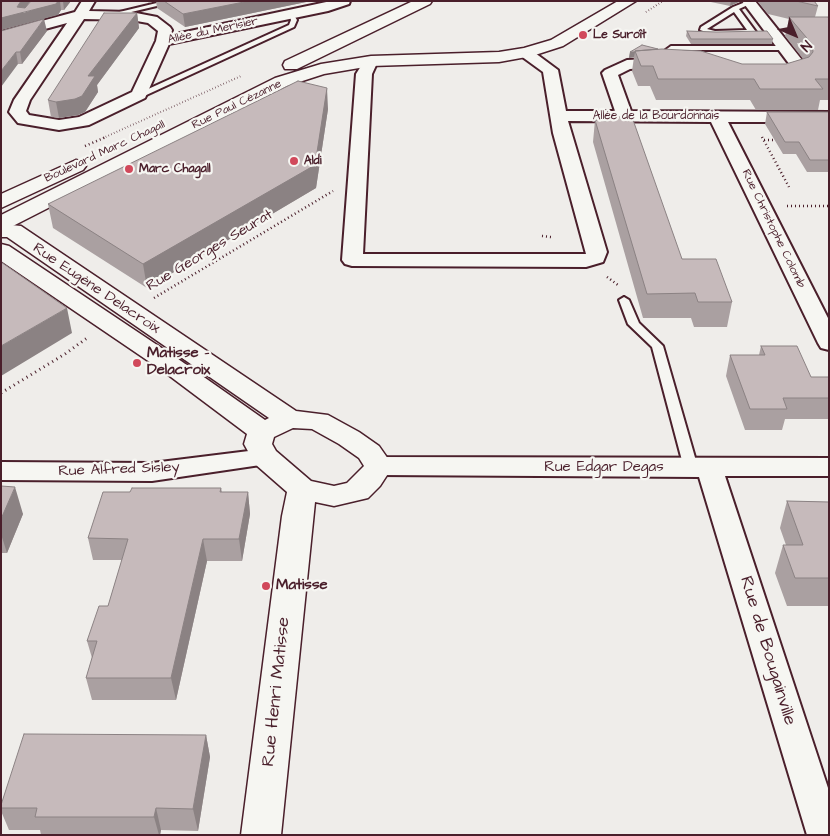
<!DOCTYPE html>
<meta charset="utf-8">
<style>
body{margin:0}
#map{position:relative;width:830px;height:836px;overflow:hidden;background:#efedea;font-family:"Architects Daughter",sans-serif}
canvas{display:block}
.frame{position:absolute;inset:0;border:2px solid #4a1f2b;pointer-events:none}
.north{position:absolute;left:770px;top:10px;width:50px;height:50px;-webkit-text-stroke:4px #f6f6f2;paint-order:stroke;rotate:135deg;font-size:14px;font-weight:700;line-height:20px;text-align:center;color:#4a1f2b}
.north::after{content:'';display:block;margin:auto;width:18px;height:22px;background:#4a1f2b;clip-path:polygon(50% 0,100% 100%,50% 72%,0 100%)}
</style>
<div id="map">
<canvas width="830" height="836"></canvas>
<div class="frame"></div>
<div class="north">N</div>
</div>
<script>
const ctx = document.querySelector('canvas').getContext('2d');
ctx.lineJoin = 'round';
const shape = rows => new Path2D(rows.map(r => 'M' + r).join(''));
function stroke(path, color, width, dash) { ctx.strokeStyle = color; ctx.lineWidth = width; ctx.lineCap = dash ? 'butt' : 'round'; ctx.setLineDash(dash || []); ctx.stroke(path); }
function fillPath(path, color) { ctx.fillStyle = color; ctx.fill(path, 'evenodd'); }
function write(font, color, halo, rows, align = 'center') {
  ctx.font = font + ' "Architects Daughter",sans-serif'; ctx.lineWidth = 4.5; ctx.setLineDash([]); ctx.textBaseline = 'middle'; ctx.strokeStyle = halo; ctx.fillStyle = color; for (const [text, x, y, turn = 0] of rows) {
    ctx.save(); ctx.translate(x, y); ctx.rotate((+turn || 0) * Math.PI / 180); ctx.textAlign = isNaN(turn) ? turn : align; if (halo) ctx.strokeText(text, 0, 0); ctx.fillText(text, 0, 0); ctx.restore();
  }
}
const service = shape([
 [165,1,178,1,110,17,107,15,165,1],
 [748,1,752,3,739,9,756,32,755,34,715,35,700,30,701,27,733,7,748,1],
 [734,12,747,30,715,31,707,29,734,12],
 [289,14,293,14,297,20,294,27,142,97,135,95,289,25,291,20,289,14],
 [671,46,785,46,789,48,785,50,676,50,666,58,662,64,656,64,655,62,660,54,671,46],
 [624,297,629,300,639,323,663,346,698,468,696,471,691,472,684,468,652,347,628,324,619,300,624,297]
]);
const minor = shape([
 [82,1,95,1,89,11,131,12,157,17,170,27,172,30,171,35,331,1,350,1,349,4,328,11,169,44,145,98,89,125,59,130,18,123,9,112,14,100,67,23,1,41,1,32,75,12,82,1],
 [84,19,131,20,148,23,158,31,156,41,132,92,79,117,59,120,29,115,26,111,30,100,84,19],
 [742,1,755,1,806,65,807,72,804,75,794,80,778,82,773,80,770,77,773,74,790,71,790,65,742,1],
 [526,49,531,50,558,70,566,111,615,111,602,73,605,70,627,60,668,58,673,60,676,63,673,66,630,69,618,75,631,111,829,112,829,122,728,122,829,320,829,350,821,348,818,343,711,122,568,121,607,252,603,262,586,267,352,266,345,264,342,260,356,74,366,58,371,57,376,58,378,61,372,74,363,254,586,254,553,133,543,72,521,56,519,53,521,50,526,49],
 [265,449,274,451,278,457,274,463,152,481,1,480,1,462,152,463,265,449],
 [379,457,829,458,829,476,725,476,829,791,829,835,807,835,699,477,379,475,370,472,366,466,370,460,379,457]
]);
const tertiary = shape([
 [1,224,21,226,296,411,328,415,359,432,379,446,393,466,380,486,368,498,334,506,315,502,281,835,241,835,282,516,287,492,255,464,244,444,247,434,163,371,1,261,1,244,9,246,181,361,265,420,269,418,7,237,1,237,1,224],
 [293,428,312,429,339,444,359,458,364,466,347,483,334,486,311,481,276,451,272,444,274,437,293,428]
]);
const primary = shape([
 [413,1,432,1,430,4,297,69,285,69,283,65,285,61,413,1],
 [618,1,636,1,563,46,532,56,499,62,371,66,324,74,287,86,9,228,1,229,1,215,275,78,321,64,371,56,499,52,524,48,551,40,618,1],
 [76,160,83,162,86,166,83,170,1,208,1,194,76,160]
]);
stroke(service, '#4a1f2b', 4);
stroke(minor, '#4a1f2b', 4);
stroke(tertiary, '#4a1f2b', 3);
stroke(primary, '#4a1f2b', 3);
stroke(shape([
 [646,12,663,1],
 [103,138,241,76]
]), '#4a1f2b', 2, [0.5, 2.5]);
stroke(shape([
 [762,137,789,187],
 [764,140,778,140],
 [85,146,106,137],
 [787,206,829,206],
 [542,236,551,237],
 [607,277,618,285],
 [154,298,333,191]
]), '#4a1f2b', 2.5, [1, 3]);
stroke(shape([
 [1,393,65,354,87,338]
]), '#4a1f2b', 3, [1, 4]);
fillPath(service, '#f6f6f2');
fillPath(minor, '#f6f6f2');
fillPath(tertiary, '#f6f6f2');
fillPath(primary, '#f6f6f2');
fillPath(shape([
 [1,1,30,1,27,6,31,1,71,1,64,10,61,10,58,15],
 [147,1,311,1,185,27,157,8,156,1,149,3],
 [706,1,741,1,730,6],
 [757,1,814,1,818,6,815,17,829,19,829,100,820,100,818,110,756,110,750,100,656,100,650,86,638,86,632,71,634,57,629,58,630,52,658,49,742,64,786,64,803,59,785,36,789,19,768,14],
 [137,13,139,28,97,85,98,92,85,112,78,115,59,118,51,117,48,100],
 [1,31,47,31,22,64,18,64],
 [687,31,716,32,773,39,772,44,691,44,686,36],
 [328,109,316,188,147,288,53,228,48,204],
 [767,112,829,112,829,172,807,172,796,154,783,154,765,124],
 [606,117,682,259,732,302,727,327,694,327,691,318,643,318,593,142,595,120,605,121],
 [761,346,811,377,829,377,829,419,785,419,782,430,745,430,726,376,730,355,759,355],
 [1,486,23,514,7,553,1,553],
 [221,488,222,492,248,492,250,514,242,561,207,561,176,700,92,700,86,678,92,658,87,641,108,606,122,560,93,560,88,538,130,492],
 [787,501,829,502,829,606,787,606,775,573,783,545,786,545,780,528],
 [206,735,210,757,198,831,161,830,160,835,41,835,40,830,9,830,1,811,1,805]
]), '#aaa0a1');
fillPath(shape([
 [21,1,30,1,23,13,58,1,60,1,61,10,58,15,1,30,1,18,17,7],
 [63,1,71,1,64,10],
 [249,1,311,1,185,27,183,14],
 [731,1,741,1,730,6],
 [137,13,139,28,97,85,98,92,85,112,78,115,59,118,56,102,88,76],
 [44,19,47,31,22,64,20,52],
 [16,52,18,64,1,87,1,71],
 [630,52,635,52,634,57,629,58],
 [327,88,328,109,316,188,147,288,143,264],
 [67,308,72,333,1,376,1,346],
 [15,487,23,514,7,553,1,534,1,519],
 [248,492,250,514,242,561,239,539],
 [203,539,207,561,176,700,171,678],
 [206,735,210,757,198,831,193,809],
 [156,808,161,830,160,835,159,835,154,817]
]), '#8b8283');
const building = shape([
 [1,1,21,1,17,7,25,8,31,1,58,1,56,4,1,18,1,1],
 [164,1,249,1,183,14,164,1],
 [796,1,814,1,818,6,796,1],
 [104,13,137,13,88,76,95,76,82,96,75,99,56,102,48,100,104,13],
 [789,17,828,17,829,19,829,79,815,79,823,89,760,89,754,79,658,79,653,66,641,66,635,51,662,49,701,51,742,64,786,64,809,57,813,52,812,44,789,17],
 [44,19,20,52,16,52,1,71,1,31,44,19],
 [687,31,716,32,767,31,773,39,691,39,687,31],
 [642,45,658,49,635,51,635,52,630,52,642,45],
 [298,81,327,88,315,165,143,264,48,204,298,81],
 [767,112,829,112,829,160,810,160,799,142,785,142,767,112],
 [606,117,632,117,682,259,716,259,732,302,698,302,695,293,647,294,595,120,607,121,606,117],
 [1,262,67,308,1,346,1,262],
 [761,346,797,346,811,377,829,377,829,398,783,398,787,409,750,409,730,355,765,355,761,346],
 [1,486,15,487,1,519,1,486],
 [132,488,221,488,220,492,248,492,239,539,203,539,171,678,86,678,97,641,87,641,99,606,108,606,128,539,88,538,103,492,130,492,132,488],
 [787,501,829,502,829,578,795,578,783,545,803,545,787,501],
 [24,734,206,735,193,809,156,808,154,817,35,817,37,808,1,808,1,805,24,734]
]);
fillPath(building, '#c6babb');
stroke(building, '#8b8283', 1);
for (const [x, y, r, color] of [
 [583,35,5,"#d1495b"],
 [294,161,5,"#d1495b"],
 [129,169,5,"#d1495b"],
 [137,363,5,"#d1495b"],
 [266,586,5,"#d1495b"]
]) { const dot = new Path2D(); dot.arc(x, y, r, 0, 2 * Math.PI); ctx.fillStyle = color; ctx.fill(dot); stroke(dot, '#f6f6f2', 2); }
write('12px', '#4a1f2b', '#f6f6f2', [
 ["Allée du Merisier",213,31,-12],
 ["Rue Paul Cézanne",237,105,-26],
 ["Allée de la Bourdonnais",656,116],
 ["Boulevard Marc Chagall",105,152,-25],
 ["Rue Christophe Colomb",773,229,64]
]);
write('bold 12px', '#4a1f2b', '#f6f6f2', [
 ["Le Suroît",593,35],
 ["Aldi",304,161],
 ["Marc Chagall",139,169]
], 'left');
write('15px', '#4a1f2b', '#f6f6f2', [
 ["Rue Georges Seurat",210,251,-31],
 ["Rue Eugène Delacroix",96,289,34],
 ["Rue Edgar Degas",604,468],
 ["Rue Alfred Sisley",119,470,-2]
]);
write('bold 15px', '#4a1f2b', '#f6f6f2', [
 ["Matisse -",147,354],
 ["Delacroix",147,371],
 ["Matisse",276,586]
], 'left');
write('18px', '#4a1f2b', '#f6f6f2', [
 ["Rue de Bougainville",767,651,73],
 ["Rue Henri Matisse",277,692,-84]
]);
</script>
